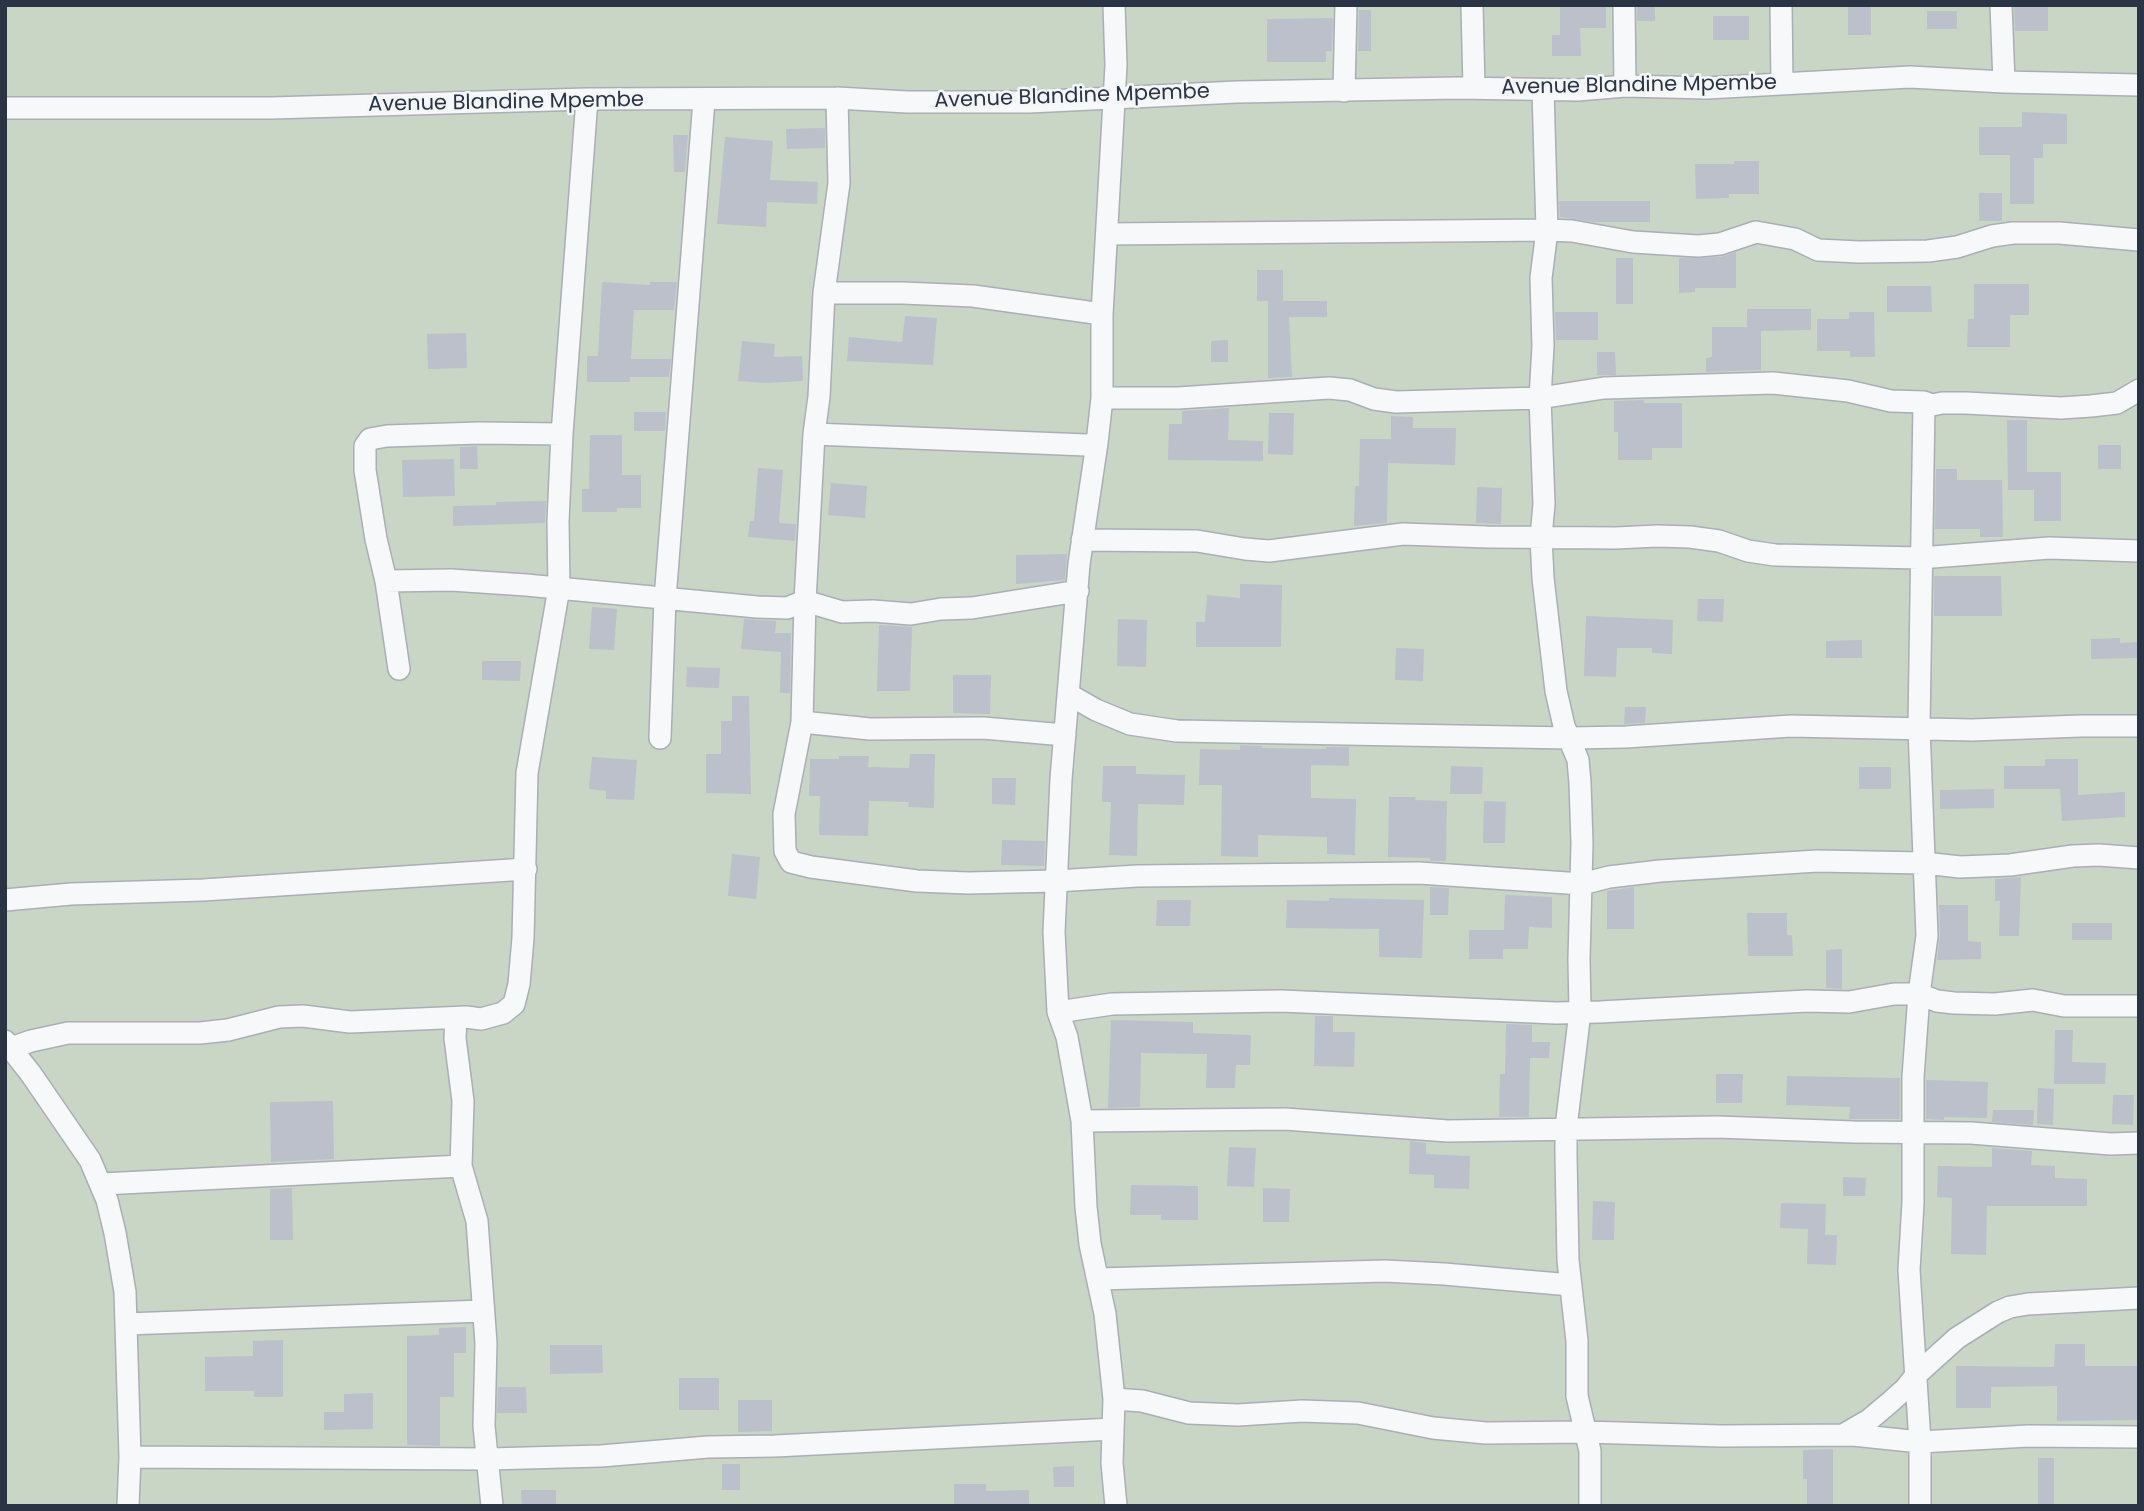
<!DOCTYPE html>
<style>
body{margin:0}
#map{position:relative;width:2144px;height:1511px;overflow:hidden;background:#e4e7ec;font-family:Poppins,sans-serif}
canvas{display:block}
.frame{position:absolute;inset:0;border:7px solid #2b3445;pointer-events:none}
</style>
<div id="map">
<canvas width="2144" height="1511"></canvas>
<div class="frame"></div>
</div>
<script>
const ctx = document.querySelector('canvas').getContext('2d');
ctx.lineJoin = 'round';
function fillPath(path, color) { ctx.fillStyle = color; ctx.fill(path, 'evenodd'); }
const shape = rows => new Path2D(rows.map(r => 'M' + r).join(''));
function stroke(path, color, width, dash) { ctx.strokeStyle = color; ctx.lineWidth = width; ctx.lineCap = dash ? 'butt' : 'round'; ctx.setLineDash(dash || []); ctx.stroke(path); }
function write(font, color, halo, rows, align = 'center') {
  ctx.font = font + ' Poppins,sans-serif'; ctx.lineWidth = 5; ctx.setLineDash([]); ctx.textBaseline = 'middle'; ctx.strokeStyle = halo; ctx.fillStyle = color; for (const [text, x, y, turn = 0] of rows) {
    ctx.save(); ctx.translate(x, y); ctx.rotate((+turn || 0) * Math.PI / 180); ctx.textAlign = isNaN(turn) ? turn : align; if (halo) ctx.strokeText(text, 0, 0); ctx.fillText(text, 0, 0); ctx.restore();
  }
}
fillPath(shape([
 [5,5,2139,5,2139,1506,5,1506]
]), '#c9d6c5');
fillPath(shape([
 [1560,5,1606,5,1606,28,1580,28,1581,56,1552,56,1552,35,1560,35],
 [1637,5,1655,5,1655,21,1637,21],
 [1848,5,1871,5,1871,35,1848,35],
 [2014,5,2048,5,2048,31,2015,31],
 [1359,10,1371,10,1371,51,1358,51],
 [1927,11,1957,11,1957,29,1927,29],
 [1713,16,1749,16,1749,40,1713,40],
 [1333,18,1332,51,1326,51,1326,62,1267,62,1267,19],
 [2022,112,2067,114,2067,144,2043,144,2043,158,2034,158,2034,204,2010,204,2010,155,1979,155,1979,127,2022,127],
 [825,128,825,148,787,149,786,129],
 [673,135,688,135,685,172,674,172],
 [725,137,773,141,770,180,818,182,817,204,767,202,766,227,717,224],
 [1734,161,1759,161,1759,194,1729,194,1729,198,1696,199,1695,164,1734,164],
 [1979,193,2002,193,2002,221,1979,221],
 [1559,201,1650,201,1650,222,1594,222,1560,217],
 [1736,252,1736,288,1695,288,1695,292,1679,293,1679,258,1721,257],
 [1616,258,1633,258,1633,304,1616,304],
 [1257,270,1283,270,1283,301,1327,301,1327,317,1289,317,1292,377,1268,378,1268,301,1257,301],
 [602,282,650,285,650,282,677,282,674,310,634,310,631,359,671,359,669,377,630,377,630,382,587,382,587,356,598,356],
 [1974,284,2029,284,2029,315,2010,315,2010,347,1967,347,1968,319,1974,319],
 [1887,286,1931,286,1932,312,1887,312],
 [1747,309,1811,309,1811,330,1761,331,1761,370,1706,372,1706,358,1712,357,1712,327,1747,327],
 [1555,312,1598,312,1598,340,1556,340],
 [1849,312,1874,312,1875,357,1850,357,1850,351,1817,351,1817,319,1849,319],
 [905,316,937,318,933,365,847,361,849,337,902,342],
 [466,333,467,368,428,369,427,334],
 [1228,340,1228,362,1211,362,1211,341],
 [742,341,775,344,774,357,802,356,803,381,765,383,738,381],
 [1597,352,1615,352,1616,375,1597,375],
 [1644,400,1644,403,1682,403,1682,448,1652,448,1652,460,1618,460,1618,432,1614,432,1614,401],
 [1229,408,1228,440,1263,441,1263,461,1168,460,1169,424,1182,424,1182,411],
 [634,412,666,412,665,431,634,431],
 [1269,413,1294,413,1293,455,1268,454],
 [1391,416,1413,417,1413,428,1456,428,1455,465,1388,463,1387,523,1354,526,1355,486,1359,486,1360,439,1391,439],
 [2007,420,2027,420,2027,472,2061,472,2061,521,2034,521,2034,490,2008,490],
 [590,435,622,435,622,475,641,475,641,508,617,508,617,512,582,512,582,489,589,489],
 [2098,445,2121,445,2121,469,2098,469],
 [477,446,478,469,460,469,460,447],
 [454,459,455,496,403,497,402,460],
 [758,468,783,470,779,523,796,524,795,541,748,537,750,521,754,521],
 [1936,469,1957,469,1957,480,2002,480,2003,537,1980,537,1980,529,1935,529],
 [831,483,867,486,865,518,828,515],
 [1477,487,1502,488,1501,524,1476,523],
 [546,501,545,523,453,526,453,506,496,505,496,502],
 [1067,554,1065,580,1016,584,1016,555],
 [1934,576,2001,576,2002,616,1934,616],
 [1240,584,1282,585,1281,647,1196,647,1196,622,1205,622,1207,595,1240,598],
 [1698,599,1724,599,1723,622,1697,621],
 [592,607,617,609,614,650,589,649],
 [1586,616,1673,620,1672,654,1652,653,1652,648,1617,648,1616,677,1584,676],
 [744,619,776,621,775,633,791,633,790,693,780,693,781,652,741,649],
 [1118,619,1147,620,1146,667,1117,666],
 [879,625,912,627,910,691,877,691],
 [2120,638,2120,643,2139,642,2139,658,2091,659,2091,639],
 [1862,640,1862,658,1826,658,1826,641],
 [1396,648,1424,649,1423,681,1395,680],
 [482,661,521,661,520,681,482,680],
 [687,667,720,668,719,688,686,687],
 [953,675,991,675,990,714,953,713],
 [732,696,749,696,751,794,706,793,706,754,721,754,721,721,732,721],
 [1625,707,1646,707,1645,723,1624,724],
 [1240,745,1262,746,1262,748,1326,749,1326,747,1349,747,1349,766,1311,765,1311,798,1356,799,1355,855,1327,854,1327,837,1258,835,1258,857,1221,856,1222,785,1199,785,1200,749,1240,750],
 [910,754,935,754,934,808,908,807,909,802,869,801,868,836,819,835,820,796,809,796,810,759,839,759,839,756,869,756,868,767,909,768],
 [592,757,637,760,634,800,606,799,606,791,589,789],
 [2045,759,2078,759,2078,795,2125,792,2125,817,2062,821,2060,789,2004,789,2004,766,2045,766],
 [1103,766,1136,766,1136,774,1185,775,1184,805,1138,804,1137,856,1109,855,1111,802,1102,802],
 [1451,766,1483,767,1482,794,1450,794],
 [1859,767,1891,767,1891,789,1859,789],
 [992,778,1016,778,1015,805,992,804],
 [1994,789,1994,808,1940,809,1940,790],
 [1389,797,1416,797,1415,800,1447,801,1446,861,1430,861,1430,858,1388,857],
 [1484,801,1506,802,1505,843,1483,843],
 [1002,840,1045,841,1044,866,1001,865],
 [732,854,760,857,756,899,728,896],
 [2021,877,2019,936,1999,936,2000,901,1995,901,1995,879],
 [1430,887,1449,888,1448,915,1430,915],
 [1634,887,1634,929,1607,929,1607,891],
 [1505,895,1552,897,1552,928,1529,927,1528,949,1503,949,1503,959,1469,959,1469,930,1504,930],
 [1329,898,1424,900,1422,958,1379,957,1379,929,1286,928,1287,900,1329,901],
 [1157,900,1191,900,1190,926,1156,926],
 [1939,905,1968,905,1968,941,1981,942,1981,959,1937,960,1940,936],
 [1747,913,1787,913,1787,935,1792,935,1793,956,1748,956],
 [2072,923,2112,923,2112,940,2072,940],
 [1842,949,1842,989,1826,988,1826,950],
 [1315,1016,1333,1016,1333,1032,1355,1032,1354,1067,1314,1066],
 [1111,1020,1193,1022,1193,1033,1251,1035,1250,1065,1236,1065,1235,1088,1206,1088,1207,1054,1141,1053,1140,1107,1108,1108],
 [1506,1024,1532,1025,1532,1042,1550,1042,1549,1058,1530,1058,1529,1117,1499,1117,1500,1074,1505,1074],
 [2055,1030,2073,1030,2072,1062,2106,1063,2105,1084,2054,1084],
 [1716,1074,1743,1074,1742,1103,1716,1103],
 [1787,1076,1900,1078,1900,1119,1849,1119,1850,1107,1786,1105],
 [1926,1080,1988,1082,1987,1118,1944,1117,1944,1120,1926,1119],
 [2038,1088,2054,1089,2053,1125,2037,1124],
 [2113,1095,2134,1095,2133,1125,2112,1124],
 [333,1101,334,1159,271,1162,270,1102],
 [1993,1110,2034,1110,2033,1125,1992,1122],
 [1410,1141,1426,1143,1426,1154,1470,1156,1469,1189,1434,1188,1434,1175,1409,1174],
 [1229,1147,1256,1148,1254,1187,1227,1186],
 [1992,1148,2032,1151,2031,1165,2055,1166,2055,1178,2087,1179,2087,1206,1987,1206,1986,1255,1951,1254,1952,1198,1937,1197,1938,1166,1992,1167],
 [1843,1177,1866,1178,1865,1196,1843,1196],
 [1131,1185,1198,1186,1198,1220,1161,1220,1161,1215,1130,1215],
 [292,1188,293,1240,270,1240,270,1189],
 [1263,1188,1290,1189,1289,1222,1263,1222],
 [1593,1201,1615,1202,1614,1240,1592,1240],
 [1781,1203,1826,1204,1825,1235,1837,1235,1836,1265,1807,1264,1808,1229,1780,1228],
 [466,1327,466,1353,454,1353,454,1397,440,1397,440,1446,407,1445,407,1336,439,1335,439,1328],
 [283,1340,283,1397,254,1397,254,1391,205,1391,205,1357,253,1356,253,1341],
 [2055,1344,2085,1344,2085,1366,2139,1366,2139,1420,2057,1421,2057,1386,1991,1387,1991,1408,1956,1408,1956,1366,2054,1367],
 [550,1345,602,1345,603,1373,550,1374],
 [679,1378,719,1378,719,1410,679,1410],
 [498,1387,526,1387,527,1413,497,1413],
 [373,1393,373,1429,324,1430,324,1412,344,1412,344,1394],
 [738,1400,772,1400,772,1431,738,1432],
 [1833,1449,1833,1505,1807,1505,1807,1479,1803,1479,1803,1450],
 [2038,1458,2054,1458,2054,1506,2038,1506],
 [722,1464,740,1464,740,1490,722,1490],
 [1074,1466,1074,1487,1054,1487,1053,1467],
 [954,1484,986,1484,986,1491,1029,1490,1029,1506,954,1506],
 [521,1490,556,1490,556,1506,522,1506]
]), '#bbc0ca');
const street = shape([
 [1114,5,1116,65,1102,314,1102,398,1097,443,1079,564,1061,779,1054,932,1058,1012,1067,1037,1082,1121,1086,1207,1090,1244,1105,1314,1114,1399,1112,1463,1116,1506],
 [1472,5,1474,88],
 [1624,5,1625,86],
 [1781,5,1782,84],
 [2001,5,2004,82],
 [1543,90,1547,230,1541,278,1543,346,1540,398,1544,504,1541,537,1543,578,1556,691,1564,726,1578,760,1580,783,1582,843,1579,959,1580,1012,1566,1127,1566,1156,1568,1260,1577,1341,1577,1396,1590,1451,1590,1506],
 [1344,91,1346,5],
 [837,98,839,183,824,293,819,397,814,434,805,601,802,722,784,814,785,851,791,862,811,867,917,881,968,883,1056,881,1137,876,1419,873,1582,884,1609,877,1660,871,1817,861,1924,863,1960,867,2010,865,2073,856,2099,855,2139,858],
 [5,108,271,108,587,99,837,98,907,102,1029,102,1237,92,1458,88,1578,90,1625,86,1707,88,1910,77,2004,82,2139,85],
 [1107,234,1547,230,1572,231,1633,242,1698,246,1720,244,1756,232,1795,239,1818,250,1859,252,1928,251,1957,247,1992,236,2013,233,2059,233,2139,240],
 [824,293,903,293,973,296,1102,314],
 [1102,398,1178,398,1329,388,1350,390,1374,399,1396,402,1540,398,1604,388,1773,383,1848,391,1891,401,1924,402],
 [814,434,1086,445,1097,443],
 [1082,540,1197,541,1245,549,1269,551,1403,534,1487,537,1616,538,1657,536,1690,537,1719,541,1748,551,1775,555,1920,558,2049,548,2139,551],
 [386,581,451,580,526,585,757,607,787,608,805,601,842,612,873,611,911,614,941,609,972,608,1078,591],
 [399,669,386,581,376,539,365,470,365,446,370,439,387,436,479,433,562,434],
 [1068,694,1096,710,1130,724,1177,731,1570,738,1626,737,1791,726,1972,730,2081,726,2139,726],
 [802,722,870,729,983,728,1065,735],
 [660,738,665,599,704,100],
 [5,900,71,894,203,890,526,869],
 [1058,1012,1112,1004,1281,1001,1556,1013,1600,1012,1807,1001,1849,1002,1894,994,1919,994,1937,1001,1954,1003,1995,1004,2033,1000,2064,1006,2139,1006],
 [456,1018,455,1038,463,1101,461,1166,477,1221,486,1343,484,1426,492,1506],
 [5,1041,31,1074,90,1160,107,1200,115,1233,125,1292,130,1457,128,1506],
 [11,1048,31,1041,68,1033,200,1033,228,1030,279,1017,303,1016,350,1022,466,1017,481,1019,503,1013,514,1004,519,984,523,938,527,773,559,588,558,521,562,434,587,99],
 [1082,1121,1285,1119,1448,1131,1717,1127,1854,1132,1971,1133,2111,1144,2139,1143],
 [102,1184,461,1166],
 [1098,1279,1385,1271,1444,1274,1571,1285],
 [126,1324,483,1311],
 [1114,1399,1142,1401,1189,1413,1238,1415,1302,1411,1358,1413,1433,1428,1486,1433,1585,1432,1721,1436,1853,1435,1920,1442,2028,1436,2139,1437],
 [1843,1435,1869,1420,1888,1404,1905,1389,1917,1374,1957,1338,1998,1312,2010,1307,2028,1304,2139,1298],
 [130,1457,489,1459,601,1456,708,1447,775,1446,1113,1429],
 [1920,1506,1920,1442,1909,1270,1913,1203,1913,1077,1919,994,1927,936,1919,728,1924,402,1932,405,1942,403,1966,403,2061,408,2091,406,2117,403,2139,390]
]);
stroke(street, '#a9aeb7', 24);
stroke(street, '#f7f8fa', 21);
write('21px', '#2b3445', '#f4f6f9', [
 ["Avenue Blandine Mpembe",1639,86,-1],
 ["Avenue Blandine Mpembe",1072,97,-2],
 ["Avenue Blandine Mpembe",506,103,-1]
]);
</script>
